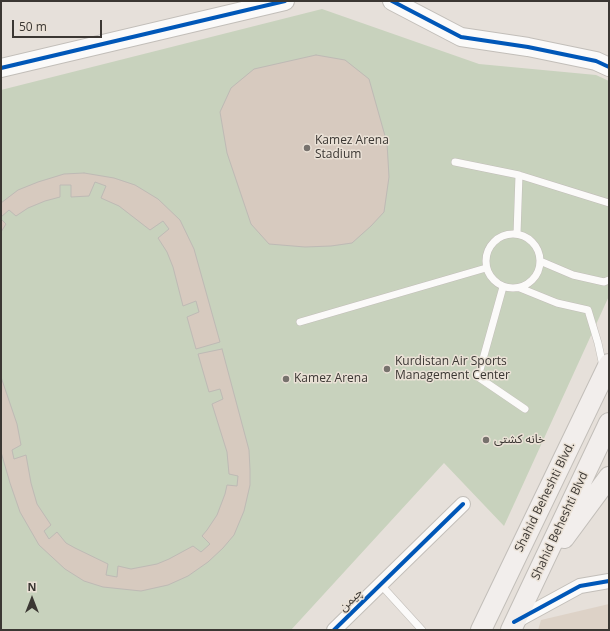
<!DOCTYPE html>
<meta charset="utf-8">
<style>
body{margin:0}
#map{position:relative;width:610px;height:631px;overflow:hidden;background:#e6e0da;font-family:"Open Sans",sans-serif}
canvas{display:block}
.frame{position:absolute;inset:0;border:2px solid #3b3733;pointer-events:none}
.north{position:absolute;left:12px;top:579px;width:40px;height:40px;-webkit-text-stroke:3px #eae1d6;paint-order:stroke;rotate:0deg;font-size:11px;font-weight:700;line-height:16px;text-align:center;color:#3b3733}
.north::after{content:'';display:block;margin:auto;width:14px;height:18px;background:#3b3733;clip-path:polygon(50% 0,100% 100%,50% 72%,0 100%)}
.scale{position:absolute;left:12px;top:20px;width:90px;height:18px;box-sizing:border-box;border:2px solid #3b3733;border-top:0;padding-left:5px;font-size:12px;line-height:14px;white-space:nowrap;color:#3b3733;-webkit-text-stroke:3px #eae1d6;paint-order:stroke}
</style>
<div id="map">
<canvas width="610" height="631"></canvas>
<div class="frame"></div>
<div class="north">N</div>
<div class="scale">50 m</div>
</div>
<script>
const ctx = document.querySelector('canvas').getContext('2d');
ctx.lineJoin = 'round';
function fillPath(path, color) { ctx.fillStyle = color; ctx.fill(path, 'evenodd'); }
const shape = rows => new Path2D(rows.map(r => 'M' + r).join(''));
function stroke(path, color, width, dash) { ctx.strokeStyle = color; ctx.lineWidth = width; ctx.lineCap = dash ? 'butt' : 'round'; ctx.setLineDash(dash || []); ctx.stroke(path); }
function write(font, color, halo, rows, align = 'center') {
  ctx.font = font + ' "Open Sans","Noto Sans Arabic",sans-serif'; ctx.lineWidth = 3; ctx.setLineDash([]); ctx.textBaseline = 'middle'; ctx.strokeStyle = halo; ctx.fillStyle = color; for (const [text, x, y, turn = 0] of rows) {
    ctx.save(); ctx.translate(x, y); ctx.rotate((+turn || 0) * Math.PI / 180); ctx.textAlign = isNaN(turn) ? turn : align; if (halo) ctx.strokeText(text, 0, 0); ctx.fillText(text, 0, 0); ctx.restore();
  }
}
fillPath(shape([
 [609,604,609,630,538,630,541,620]
]), '#ddd2c7');
fillPath(shape([
 [322,9,479,64,596,75,609,81,609,296,504,526,444,463,291,630,1,630,1,90]
]), '#c8d2bd');
const building = shape([
 [316,55,345,60,369,79,387,143,389,177,384,212,371,226,352,243,331,246,305,247,269,244,251,224,227,153,220,112,231,88,254,69,316,55],
 [84,173,114,178,135,185,158,199,180,220,194,249,220,342,196,349,187,317,199,312,196,301,183,306,173,267,167,252,158,238,169,229,163,221,150,230,119,206,101,198,106,186,95,182,89,196,71,197,71,185,60,185,60,197,45,201,28,208,16,216,9,210,1,217,1,203,18,190,38,182,64,174,84,173],
 [1,219,6,224,1,232,1,219],
 [222,349,249,450,250,470,250,485,244,511,234,535,223,548,208,562,188,576,168,585,141,591,103,587,84,581,65,569,39,545,20,512,10,483,1,452,1,377,17,424,21,445,12,450,14,459,26,455,31,483,37,504,51,525,44,531,49,539,57,532,66,543,75,548,108,564,106,575,117,577,118,566,131,569,157,564,169,559,193,546,201,552,210,544,202,536,207,530,217,515,225,494,227,485,237,486,238,476,229,474,227,452,212,404,223,399,220,389,209,392,198,354,222,349]
]);
fillPath(building, '#d7cabf');
stroke(building, '#bebab5', 1);
const service = shape([
 [455,162,519,175,609,203],
 '486 261a27 27 0 1 1 54 0a27 27 0 1 1-54 0Z',
 [517,234,519,175],
 [540,261,573,275,604,282,609,280],
 [503,287,478,377,525,409],
 [520,288,557,303,588,310,598,343,603,366],
 [300,322,486,268],
 [381,585,422,630]
]);
const minor = shape([
 [514,622,580,586,609,581],
 [334,630,463,504]
]);
const tertiary = shape([
 [392,1,461,37,528,47,596,61,609,67],
 [1,68,285,1]
]);
const secondary = shape([
 [564,538,609,477],
 [481,630,609,364],
 [511,630,609,423]
]);
stroke(service, '#c2beb9', 8);
stroke(minor, '#c2beb9', 16);
stroke(tertiary, '#c2beb9', 20);
stroke(secondary, '#c2beb9', 22);
stroke(service, '#fbfaf9', 7);
stroke(minor, '#fbfaf9', 14);
stroke(tertiary, '#fbfaf9', 18);
stroke(secondary, '#f2eeec', 20);
stroke(shape([
 [392,1,461,37,528,47,596,61,609,67],
 [1,68,285,1],
 [514,622,580,586,609,581],
 [334,630,463,504]
]), '#0057b8', 4);
for (const [x, y, r, color] of [
 [307,148,4,"#77726d"],
 [387,369,4,"#77726d"],
 [286,379,4,"#77726d"],
 [486,440,4,"#77726d"]
]) { const dot = new Path2D(); dot.arc(x, y, r, 0, 2 * Math.PI); ctx.fillStyle = color; ctx.fill(dot); stroke(dot, '#eae1d6', 1.5); }
write('12px', '#3b3733', '#eae1d6', [
 ["Kamez Arena",315,141],
 ["Stadium",315,155],
 ["Kurdistan Air Sports",395,362],
 ["Management Center",395,376],
 ["Kamez Arena",294,379],
 ["خانه کشتی",494,440]
], 'left');
write('12px', '#3b3733', '#eae1d6', [
 ["Shahid Beheshti Blvd.",545,497,-64],
 ["Shahid Beheshti Blvd",560,526,-65],
 ["چیمن",351,600,-44]
]);
</script>
